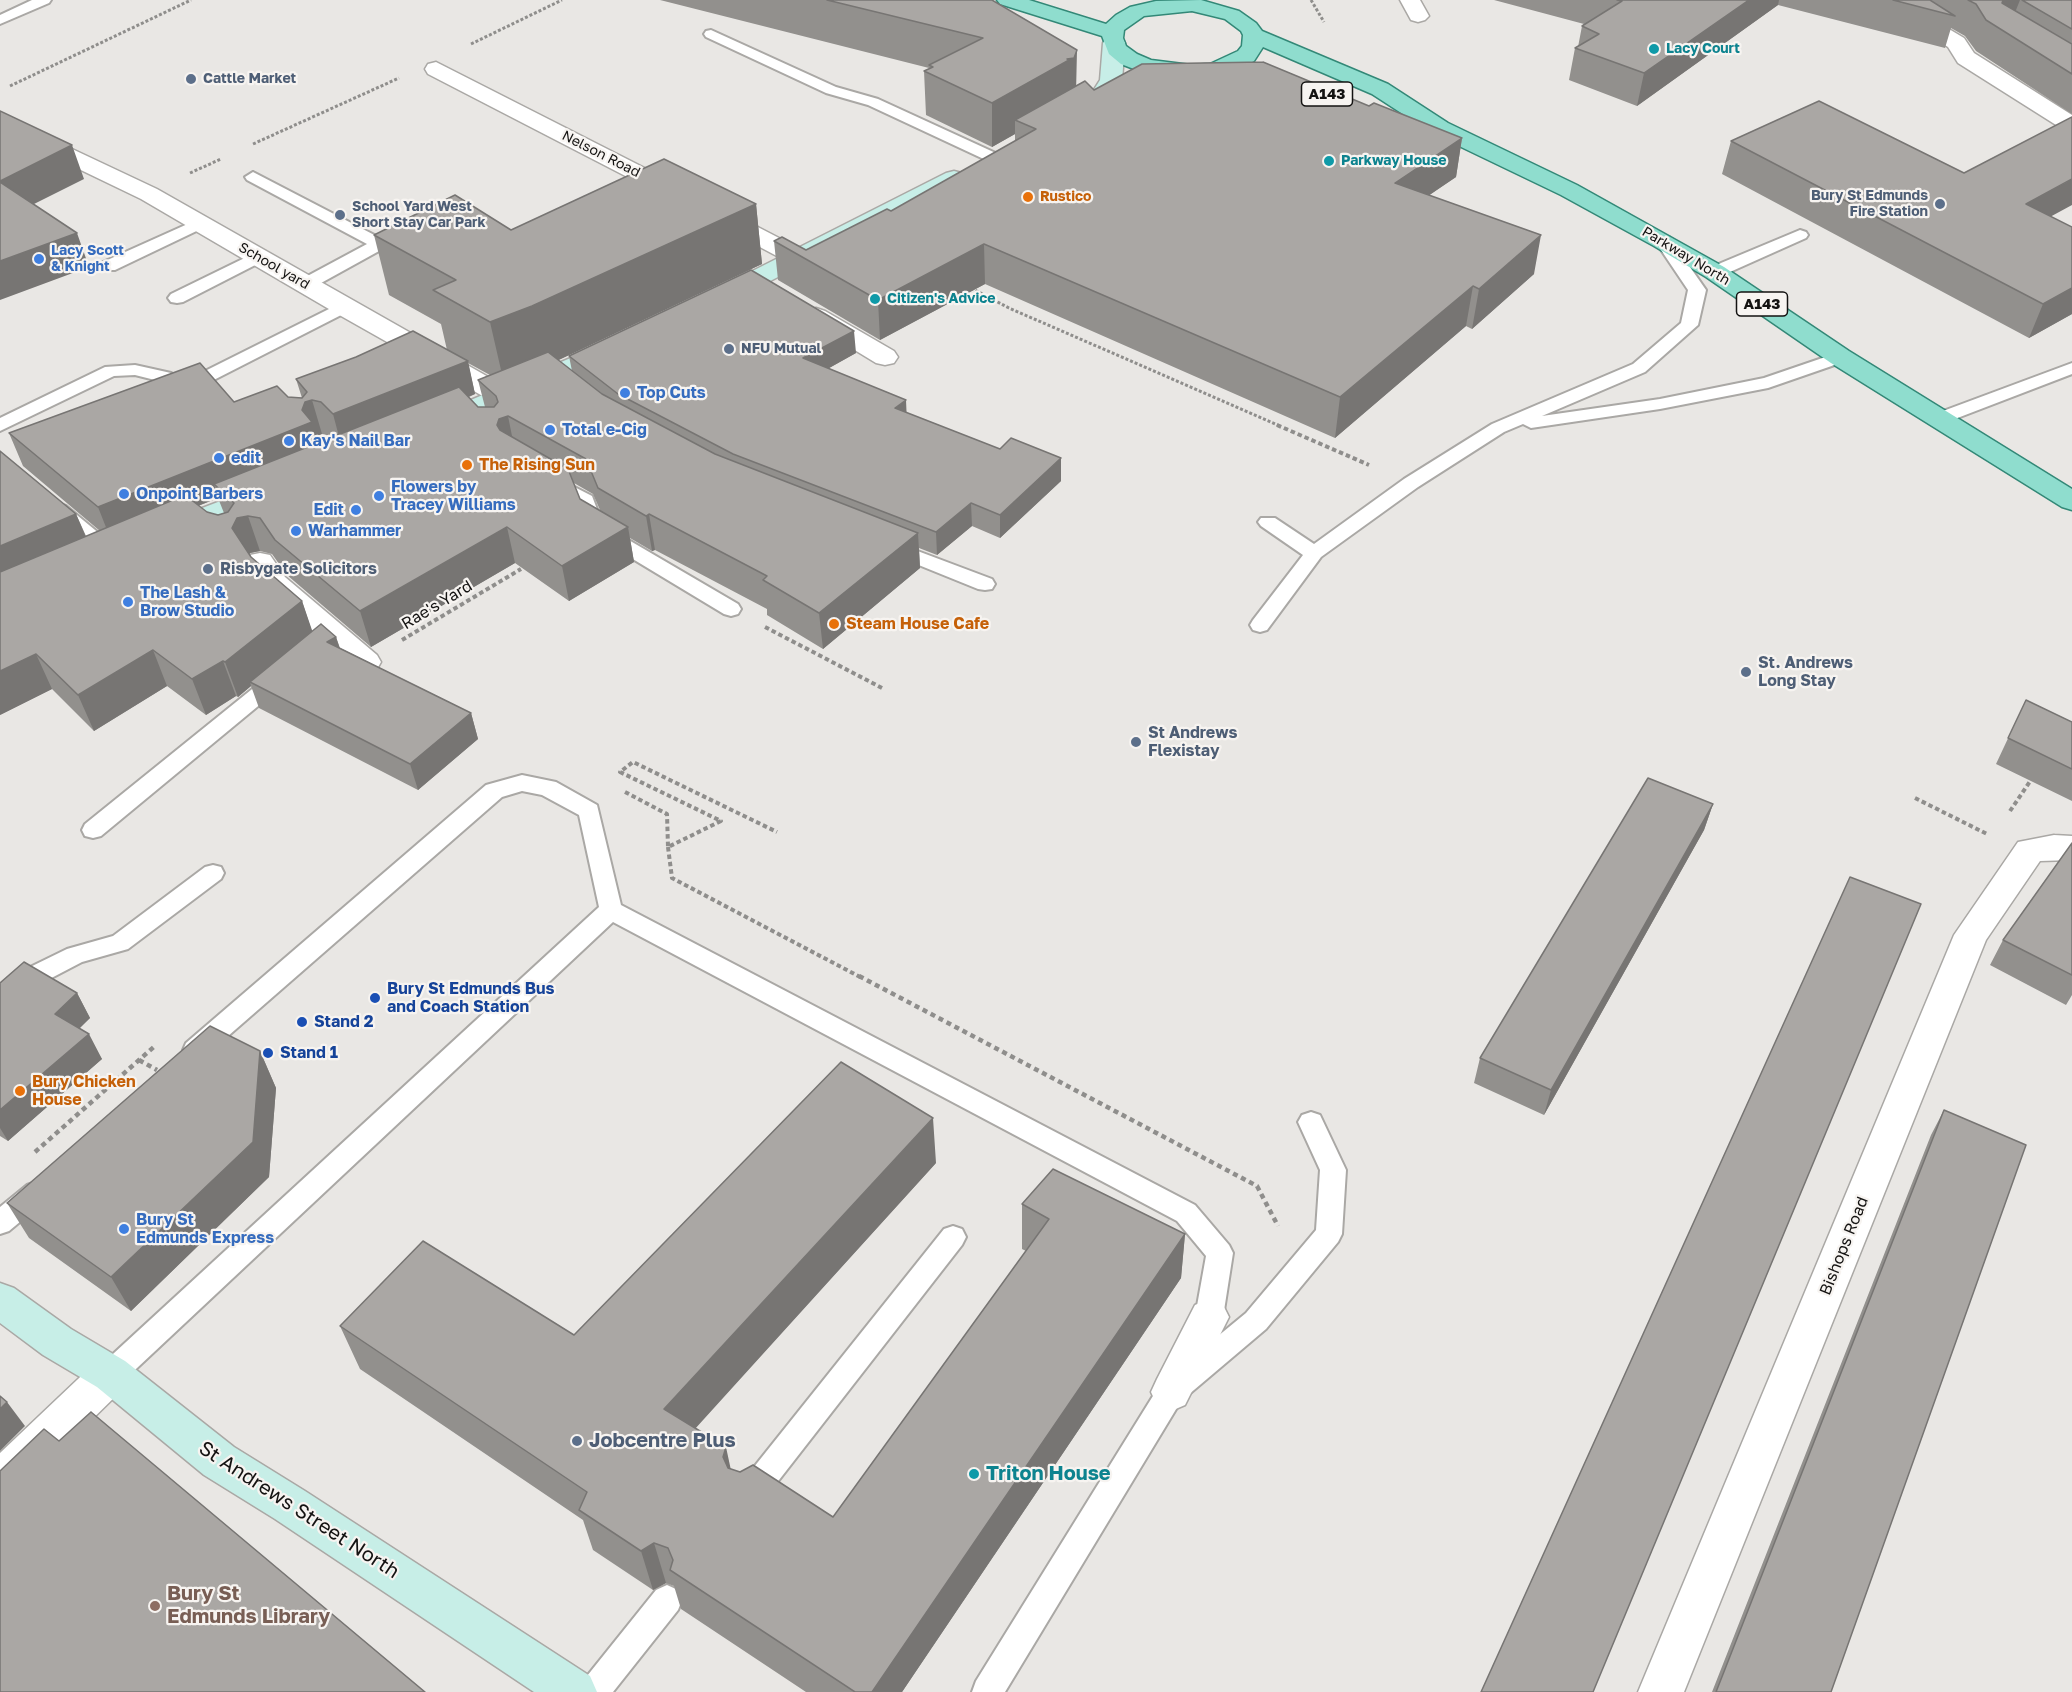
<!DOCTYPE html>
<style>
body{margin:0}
canvas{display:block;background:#e9e7e4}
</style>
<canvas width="2072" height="1692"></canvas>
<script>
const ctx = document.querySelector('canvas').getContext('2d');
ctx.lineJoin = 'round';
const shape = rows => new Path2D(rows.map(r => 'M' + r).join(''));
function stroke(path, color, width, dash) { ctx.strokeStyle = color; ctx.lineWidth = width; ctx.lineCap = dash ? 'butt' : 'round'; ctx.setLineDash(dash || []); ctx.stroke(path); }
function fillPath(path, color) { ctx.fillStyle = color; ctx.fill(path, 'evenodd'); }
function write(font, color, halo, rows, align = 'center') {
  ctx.font = font + ' "Golos Text",sans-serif'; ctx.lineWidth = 4.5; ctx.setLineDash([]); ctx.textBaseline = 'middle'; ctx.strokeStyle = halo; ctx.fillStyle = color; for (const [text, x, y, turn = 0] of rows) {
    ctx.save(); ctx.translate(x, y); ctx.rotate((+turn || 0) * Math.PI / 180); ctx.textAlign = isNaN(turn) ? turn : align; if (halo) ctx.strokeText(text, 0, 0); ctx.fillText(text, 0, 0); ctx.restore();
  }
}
const lane = shape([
 [32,0,51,0,49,3,0,24,0,15,32,0],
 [711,30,836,87,878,99,1000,155,1002,158,1000,161,988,161,868,105,826,93,706,37,704,34,706,31,711,30],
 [253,172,409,253,411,257,403,262,379,251,312,288,300,288,298,284,300,280,367,244,247,180,245,177,253,172],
 [201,218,207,220,209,223,207,226,115,270,103,270,101,266,103,262,201,218],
 [1800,230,1806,232,1808,235,1806,238,1721,276,1715,277,1707,272,1709,268,1800,230],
 [1663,236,1669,237,1706,290,1698,325,1645,372,1542,416,1660,399,1764,378,1840,352,1846,353,1849,357,1846,361,1768,388,1660,409,1531,428,1523,424,1504,432,1418,487,1321,557,1267,630,1260,632,1253,630,1250,625,1253,620,1303,555,1261,526,1258,522,1261,518,1275,518,1314,544,1404,479,1492,424,1633,364,1681,323,1688,290,1655,241,1663,236],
 [259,251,267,256,265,260,183,302,177,303,171,302,168,298,171,294,259,251],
 [343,302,349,303,352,307,349,311,202,386,180,390,159,381,135,375,114,376,0,431,0,418,105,367,135,365,171,373,182,379,191,378,343,302],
 [2072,363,2072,374,1947,422,1941,423,1935,422,1932,418,1935,414,2072,363],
 [553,476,592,496,603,525,738,604,741,609,738,614,731,616,724,614,588,532,577,503,546,486,544,482,546,478,553,476],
 [59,504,66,506,118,549,121,553,118,557,111,559,104,557,52,514,49,510,52,506,59,504],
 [891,541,992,579,995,584,992,589,985,590,978,589,884,551,881,547,884,543,891,541],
 [279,671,286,673,289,678,286,683,101,836,93,838,85,836,82,830,85,824,272,673,279,671],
 [522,775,556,782,597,805,621,905,1195,1205,1229,1245,1233,1253,1223,1317,1219,1325,1209,1329,1199,1325,1195,1317,1206,1256,1177,1221,613,922,121,1383,111,1386,101,1383,97,1374,101,1365,599,907,579,815,542,795,522,791,502,797,204,1057,195,1060,186,1057,183,1050,186,1043,486,785,522,775],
 [213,865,221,867,224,873,221,879,128,949,82,962,38,985,9,1010,0,1012,0,989,22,971,67,949,113,936,205,867,213,865],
 [1311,1112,1320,1115,1346,1170,1342,1234,1338,1242,1266,1329,1181,1401,1005,1692,972,1692,976,1681,1161,1383,1246,1313,1316,1230,1320,1170,1298,1122,1302,1115,1311,1112],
 [36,1182,45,1185,49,1193,45,1201,9,1231,0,1234,0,1207,27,1185,36,1182],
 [953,1226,962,1229,966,1237,962,1245,758,1507,748,1511,738,1507,734,1497,738,1487,944,1229,953,1226],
 [667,1585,678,1590,682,1600,678,1610,613,1692,579,1692,583,1681,656,1590,667,1585]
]);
const street = shape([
 [1400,0,1420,0,1429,16,1425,20,1418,22,1411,20,1400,0],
 [1910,8,1917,10,1964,38,1974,53,2072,115,2072,132,2064,130,1958,63,1948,47,1903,18,1900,14,1903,10,1910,8],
 [436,62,684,188,688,193,684,198,676,200,668,198,428,74,425,69,428,64,436,62],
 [0,115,157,189,513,391,517,397,513,403,504,405,495,403,334,312,141,199,0,131,0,115],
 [719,209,727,211,806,252,809,257,806,262,797,264,788,262,711,221,707,216,711,211,719,209],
 [816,308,825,311,894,351,898,357,894,363,885,365,876,363,807,321,803,316,807,311,816,308],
 [260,553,270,555,285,577,377,655,381,662,377,669,366,672,355,669,265,591,246,562,250,555,260,553],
 [2054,835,2072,836,2072,860,2040,861,1986,940,1684,1692,1638,1692,1954,935,2018,842,2054,835],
 [1209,1299,1223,1305,1229,1317,1185,1405,1171,1411,1157,1405,1151,1392,1157,1379,1195,1305,1209,1299],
 [111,1356,125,1361,131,1374,125,1387,15,1495,0,1501,0,1453,97,1361,111,1356]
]);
const secondary = shape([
 [1114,37,1122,38,1125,43,1122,80,1107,104,1099,106,1091,104,1088,99,1100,80,1103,43,1106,38,1114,37],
 [954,171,962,173,966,178,962,183,731,301,722,304,713,301,709,296,713,291,946,173,954,171],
 [611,341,620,344,624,349,620,354,448,430,438,432,428,430,425,424,428,418,611,341],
 [265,484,275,487,279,493,275,499,173,538,163,535,159,529,163,523,265,484],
 [0,1283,14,1288,71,1329,125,1361,234,1447,305,1491,590,1676,597,1692,534,1692,275,1519,204,1475,97,1387,43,1355,0,1323,0,1283]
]);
const primary = shape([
 [997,0,1029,0,1106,24,1116,15,1130,7,1156,1,1201,0,1239,11,1256,23,1262,31,1388,84,1448,123,1577,185,1724,267,1849,351,2072,489,2072,510,2062,507,1831,363,1706,277,1654,246,1561,195,1432,133,1372,94,1263,47,1254,61,1239,69,1212,77,1191,79,1139,71,1121,64,1109,54,1102,36,1000,4,997,0],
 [1192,11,1225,19,1241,31,1243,35,1242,46,1238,51,1210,64,1191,65,1151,60,1137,54,1126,46,1123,38,1124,30,1144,16,1192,11]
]);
stroke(lane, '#aaa8a5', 4);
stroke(street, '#aaa8a5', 3);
stroke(secondary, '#aaa8a5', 3);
stroke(primary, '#387', 3);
stroke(shape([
 [1311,0,1324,22],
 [471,44,562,0],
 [10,86,191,0],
 [253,144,399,78],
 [190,173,221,159],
 [971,288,1009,308,1280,426]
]), '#8f8e8c', 3, [3, 2]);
stroke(shape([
 [1277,425,1369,465],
 [765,627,882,688],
 [402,640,521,569],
 [625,792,667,814,668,847,721,821,620,772,633,762,777,832],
 [1915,798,1987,834],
 [2010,811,2033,777],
 [668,847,672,878,862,978]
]), '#8f8e8c', 4, [4.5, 3]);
stroke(shape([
 [859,976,1257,1186,1278,1226],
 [139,1060,157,1070],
 [35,1152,156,1045]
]), '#8f8e8c', 4.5, [5, 4]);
fillPath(lane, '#fff');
fillPath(street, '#fff');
fillPath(secondary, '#c7eee7');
fillPath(primary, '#8fddce');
fillPath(shape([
 [660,0,992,0,1077,86,1094,90,1369,106,1462,138,1456,177,1429,195,1534,274,1472,329,1466,326,1335,438,985,284,880,340,778,280,774,241,806,250,891,211,1015,141,1015,134,992,147,926,115,924,71,929,69,929,68],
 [1494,0,2072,0,2072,114,1976,51,1965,36,1951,28,1945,48,1778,5,1637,106,1569,80,1575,48,1578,47,1582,26,1584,24],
 [1731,141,1964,173,2051,216,2072,314,2029,338,1722,174],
 [756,204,762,264,558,360,572,371,569,356,856,353,829,368,906,413,1061,481,1000,538,972,526,937,555,919,548,920,568,823,649,767,615,767,609,655,550,652,551,630,538,634,562,569,601,515,563,371,647,287,575,272,554,260,551,250,553,249,554,251,557,302,601,312,632,336,637,340,648,471,713,478,739,418,790,259,708,251,686,238,697,236,696,206,715,167,686,94,731,52,689,0,715,76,514,86,536,100,531,23,466,9,433,234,402,288,397,302,398,296,379,447,350,441,324,389,295,374,235,511,230],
 [468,363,490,375,478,380,485,407,478,407,469,397,475,394],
 [322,434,331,436,332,437,318,443,316,436],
 [574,483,593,494,600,510,580,499],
 [218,498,224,513,218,515,207,512,198,506],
 [2026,700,2072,722,2072,801,1996,764],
 [1713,804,1704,830,1544,1115,1474,1083,1480,1058],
 [2072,843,2072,995,2066,1005,1990,965,2003,940],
 [0,983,77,993,90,1018,79,1028,102,1059,8,1141,0,1136],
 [260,1051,276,1088,269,1177,131,1311,29,1238,7,1203],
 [1944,1110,1831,1692,1712,1692,1931,1135],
 [936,1163,695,1428,730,1469,833,1517,1026,1251,1022,1249,1022,1204,1185,1234,1181,1278,902,1692,806,1692,681,1609,674,1586,666,1583,653,1590,593,1550,583,1520,360,1369,340,1326,574,1335]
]), '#92908d');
fillPath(shape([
 [1749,0,1779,0,1778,5,1637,106,1644,73],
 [2002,0,2020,0,2016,10,1996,15],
 [1077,50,1076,93,1015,120,1015,134,992,147,992,103,1067,59],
 [1462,138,1456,177,1390,222,1395,183],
 [72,145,84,179,12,215,0,185,0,181],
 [2072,179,2072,205,2013,237,2026,204],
 [756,204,762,264,544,367,504,383,490,322],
 [77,233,89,267,0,300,0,261],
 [1541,235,1534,274,1472,329,1479,289],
 [984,244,985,284,880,340,878,300],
 [1473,286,1466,326,1335,438,1340,397],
 [2072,288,2072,314,2029,338,2043,304],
 [854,331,856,353,806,381,803,358],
 [468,361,475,394,342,448,333,414],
 [312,400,322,434,316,436,322,456,214,484,218,498,111,540,98,507,302,410,305,402],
 [906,400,907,423,895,408],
 [508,416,515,451,507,454,497,425,499,419],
 [1061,458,1061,481,1000,538,1000,515],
 [971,503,972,526,937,555,936,532],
 [76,514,91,549,0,589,0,546],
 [649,514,655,550,652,551,646,516],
 [248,516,260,551,250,553,244,563,232,528,237,518],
 [507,527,515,563,371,647,360,611],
 [628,527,634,562,569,601,562,566],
 [918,533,920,568,823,649,819,613],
 [302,601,314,636,250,682,251,686,238,697,225,662],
 [336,637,344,662,327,642],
 [153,650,167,686,94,731,78,695],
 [36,654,52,689,0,715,0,671],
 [223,661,236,696,206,715,192,679],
 [471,713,478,739,418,790,410,764],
 [1713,804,1704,830,1544,1115,1551,1090],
 [77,993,90,1018,69,1039,55,1014],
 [89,1034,102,1059,8,1141,0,1128,0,1110],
 [260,1051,276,1088,269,1177,131,1311,111,1277],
 [933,1118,936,1163,675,1451,664,1409],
 [1185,1234,1181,1278,902,1692,872,1692],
 [7,1402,25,1426,0,1451,0,1409],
 [726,1447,735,1489,723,1457],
 [654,1543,666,1583,653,1590,641,1551]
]), '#777573');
const building = shape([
 [827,0,992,0,1077,50,1074,58,1067,59,1069,60,992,103,924,71,933,67,929,65,983,38,827,0],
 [1617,0,1749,0,1644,73,1575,48,1599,34,1582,26,1622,1,1617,0],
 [1893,0,1930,0,1955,16,1893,0],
 [1968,0,2003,0,2002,3,2072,44,2072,74,1986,20,1976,4,1968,0],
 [2022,0,2072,0,2072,29,2022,0],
 [1263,62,1369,106,1374,103,1462,138,1395,183,1541,235,1479,289,1473,286,1340,397,984,244,878,300,774,241,782,237,806,250,887,209,891,211,1036,129,1015,120,1085,81,1094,90,1142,64,1263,62],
 [1819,101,1964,173,2072,117,2072,179,2026,204,2072,227,2072,288,2043,304,1731,141,1819,101],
 [0,111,72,145,0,181,0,111],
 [664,159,756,204,532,306,490,322,433,290,456,280,374,235,455,195,511,230,664,159],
 [0,182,77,233,0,261,0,182],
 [751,270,854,331,803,358,906,400,895,408,1000,449,1011,438,1061,458,1000,515,971,503,936,532,733,454,618,394,569,356,751,270],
 [413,331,468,361,333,414,321,402,312,400,305,402,302,410,312,422,98,507,9,433,200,363,234,402,277,386,288,397,302,398,307,392,296,379,356,357,413,331],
 [548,352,602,394,715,454,918,533,819,613,763,580,767,576,649,514,646,516,598,488,586,459,508,416,499,419,497,425,500,430,568,469,580,499,628,527,562,566,507,527,360,611,275,540,260,518,248,516,237,518,232,528,251,557,302,601,225,662,223,661,192,679,153,650,78,695,36,654,0,671,0,572,185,495,207,512,218,515,228,512,234,503,214,484,459,387,478,407,494,407,498,402,496,396,478,380,548,352],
 [0,451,76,514,0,546,0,451],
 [321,624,336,637,327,642,471,713,410,764,250,682,321,624],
 [2026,700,2072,722,2072,769,2008,738,2026,700],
 [1648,778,1713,804,1551,1090,1480,1058,1648,778],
 [2072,843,2072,975,2003,940,2072,843],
 [1850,877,1921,904,1593,1692,1481,1692,1850,877],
 [24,962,77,993,55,1014,89,1034,0,1110,0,983,24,962],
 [210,1026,260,1051,253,1142,111,1277,7,1203,210,1026],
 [841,1062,933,1118,664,1409,726,1447,723,1457,728,1468,740,1472,753,1465,833,1517,1049,1219,1022,1204,1053,1169,1185,1234,872,1692,855,1692,670,1570,673,1560,668,1548,654,1543,641,1551,579,1510,587,1492,340,1326,423,1241,574,1335,841,1062],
 [1944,1110,2026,1145,1831,1692,1716,1692,1944,1110],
 [0,1396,7,1402,0,1409,0,1396],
 [91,1412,425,1692,0,1692,0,1471,44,1429,59,1441,91,1412]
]);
fillPath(building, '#aaa7a4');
stroke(building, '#777573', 1.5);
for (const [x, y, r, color] of [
 [1654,49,6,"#0f9aa8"],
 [191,79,6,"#5c6f8a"],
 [1329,161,6,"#0f9aa8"],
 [1028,197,6,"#e8710a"],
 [1940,204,6,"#5c6f8a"],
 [340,215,6,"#5c6f8a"],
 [39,259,6,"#3f7fe0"],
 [875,299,6,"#0f9aa8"],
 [729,349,6,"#5c6f8a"],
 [625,393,6,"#3f7fe0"],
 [550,430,6,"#3f7fe0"],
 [289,441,6,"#3f7fe0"],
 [219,458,6,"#3f7fe0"],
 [467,465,6,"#e8710a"],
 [124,494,6,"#3f7fe0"],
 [379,496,6,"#3f7fe0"],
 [356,510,6,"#3f7fe0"],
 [296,531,6,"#3f7fe0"],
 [208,569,6,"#5c6f8a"],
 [128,602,6,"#3f7fe0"],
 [834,624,6,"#e8710a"],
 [1746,672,6,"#5c6f8a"],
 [1136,742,6,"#5c6f8a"],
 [375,998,6,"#1a4fb4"],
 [302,1022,6,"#1a4fb4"],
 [268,1053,6,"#1a4fb4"],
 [20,1091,6,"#e8710a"],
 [124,1229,6,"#3f7fe0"],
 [577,1441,6,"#5c6f8a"],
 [974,1474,6,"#0f9aa8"],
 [155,1606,6,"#8d6e63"]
]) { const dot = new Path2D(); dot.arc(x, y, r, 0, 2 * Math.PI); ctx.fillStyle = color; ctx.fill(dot); stroke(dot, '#f7f4f1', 2); }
write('bold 14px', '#0d838f', '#f7f4f1', [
 ["Lacy Court",1666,49],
 ["Parkway House",1341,161],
 ["Citizen's Advice",887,299]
], 'left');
write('bold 14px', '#4e5e75', '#f7f4f1', [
 ["Cattle Market",203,79],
 ["Bury St Edmunds",1928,196,"right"],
 ["Fire Station",1928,212,"right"],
 ["School Yard West",352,207],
 ["Short Stay Car Park",352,223],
 ["NFU Mutual",741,349]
], 'left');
write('14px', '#141312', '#f7f4f1', [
 ["Nelson Road",601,154,27],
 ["Parkway North",1686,256,31],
 ["School yard",274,266,30]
]);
write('bold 14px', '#c56008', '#f7f4f1', [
 ["Rustico",1040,197]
], 'left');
write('bold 14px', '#366cbe', '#f7f4f1', [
 ["Lacy Scott",51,251],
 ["& Knight",51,267]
], 'left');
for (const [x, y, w] of [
 [1327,94,51],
 [1762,304,51]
]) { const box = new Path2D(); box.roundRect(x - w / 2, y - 12, w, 24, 4.5); ctx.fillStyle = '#f7f4f1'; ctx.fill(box); stroke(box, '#141312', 1.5); }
write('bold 15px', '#141312', null, [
 ["A143",1327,94],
 ["A143",1762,304]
]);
write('bold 16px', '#366cbe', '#f7f4f1', [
 ["Top Cuts",637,393],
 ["Total e-Cig",562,430],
 ["Kay's Nail Bar",301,441],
 ["edit",231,458],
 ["Flowers by",391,487],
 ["Tracey Williams",391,505],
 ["Onpoint Barbers",136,494],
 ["Edit",344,510,"right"],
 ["Warhammer",308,531],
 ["The Lash &",140,593],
 ["Brow Studio",140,611],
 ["Bury St",136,1220],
 ["Edmunds Express",136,1238]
], 'left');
write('bold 16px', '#c56008', '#f7f4f1', [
 ["The Rising Sun",479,465],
 ["Steam House Cafe",846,624],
 ["Bury Chicken",32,1082],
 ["House",32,1100]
], 'left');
write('bold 16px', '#4e5e75', '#f7f4f1', [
 ["Risbygate Solicitors",220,569],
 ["St. Andrews",1758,663],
 ["Long Stay",1758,681],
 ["St Andrews",1148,733],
 ["Flexistay",1148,751]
], 'left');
write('16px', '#141312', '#f7f4f1', [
 ["Rae's Yard",437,605,-31],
 ["Bishops Road",1844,1246,-68]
]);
write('bold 16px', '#164399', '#f7f4f1', [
 ["Bury St Edmunds Bus",387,989],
 ["and Coach Station",387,1007],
 ["Stand 2",314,1022],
 ["Stand 1",280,1053]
], 'left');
write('bold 20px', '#4e5e75', '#f7f4f1', [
 ["Jobcentre Plus",589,1441]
], 'left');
write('bold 20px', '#0d838f', '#f7f4f1', [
 ["Triton House",986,1474]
], 'left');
write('20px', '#141312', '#f7f4f1', [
 ["St Andrews Street North",299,1510,33]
]);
write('bold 20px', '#785e54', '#f7f4f1', [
 ["Bury St",167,1594],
 ["Edmunds Library",167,1617]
], 'left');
</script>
